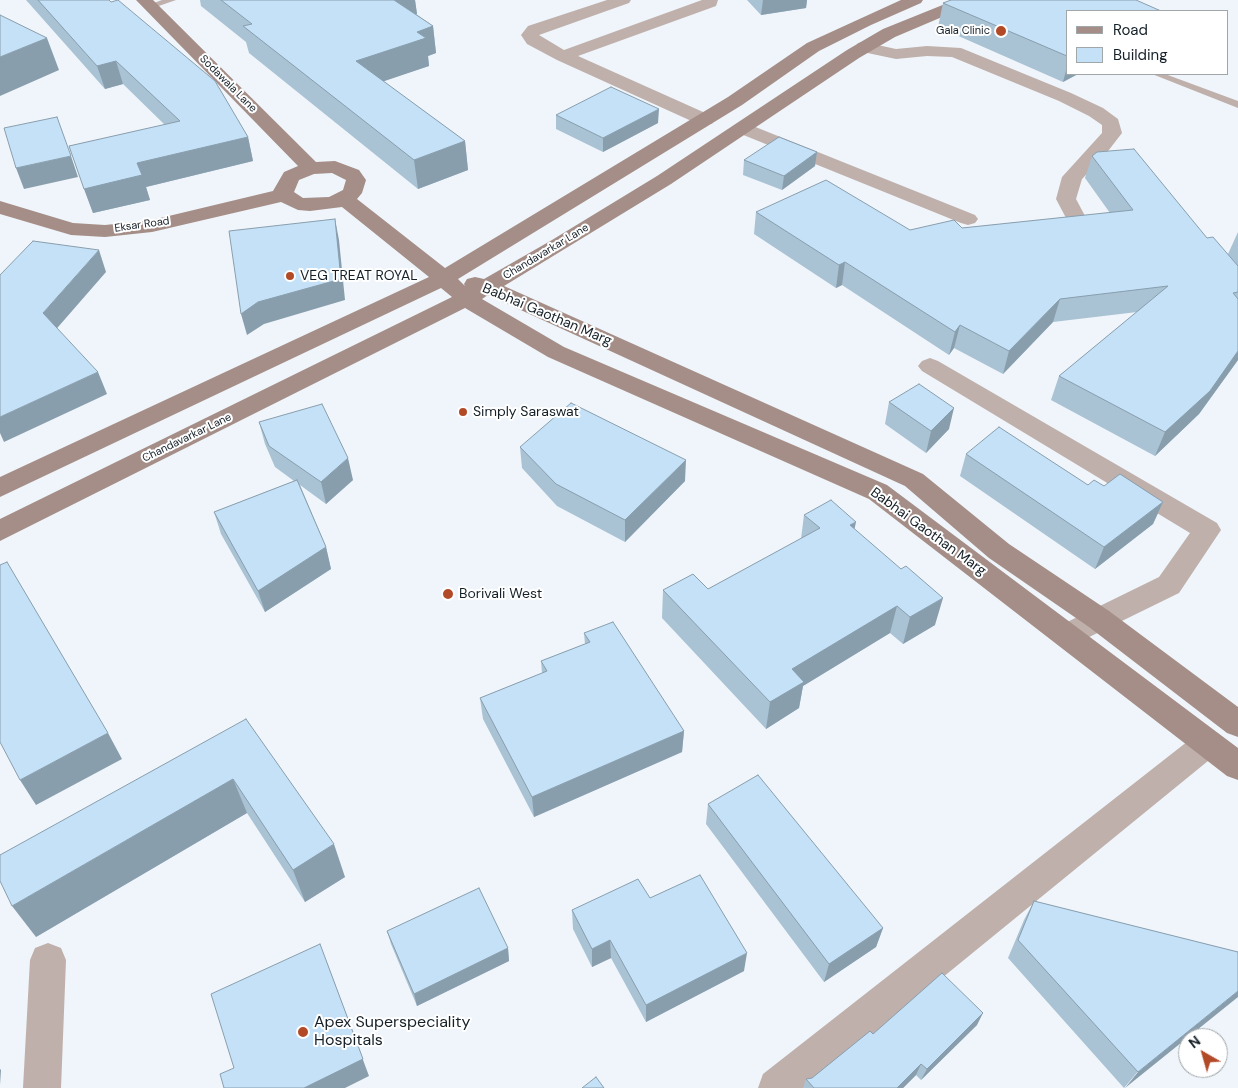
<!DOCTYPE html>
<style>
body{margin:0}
#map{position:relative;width:1238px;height:1088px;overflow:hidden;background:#eff5fa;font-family:"DM Sans",sans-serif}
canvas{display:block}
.legend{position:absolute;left:1066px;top:10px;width:162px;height:65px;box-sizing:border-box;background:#fff;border:1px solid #a1a6a9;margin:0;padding:6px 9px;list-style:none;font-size:15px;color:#152028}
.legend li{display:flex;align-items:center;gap:10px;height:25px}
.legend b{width:25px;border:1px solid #a1a6a9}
.north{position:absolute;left:1178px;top:1028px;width:50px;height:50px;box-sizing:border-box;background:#fff;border:1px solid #a1a6a9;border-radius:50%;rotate:322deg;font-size:14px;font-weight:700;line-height:20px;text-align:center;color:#152028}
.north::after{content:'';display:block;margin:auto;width:18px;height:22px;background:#b24a27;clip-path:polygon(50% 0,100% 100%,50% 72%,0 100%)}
</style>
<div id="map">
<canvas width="1238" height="1088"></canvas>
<ul class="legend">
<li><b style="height:6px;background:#a58e87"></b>Road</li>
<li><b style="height:14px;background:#c4e1f7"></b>Building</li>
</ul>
<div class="north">N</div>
</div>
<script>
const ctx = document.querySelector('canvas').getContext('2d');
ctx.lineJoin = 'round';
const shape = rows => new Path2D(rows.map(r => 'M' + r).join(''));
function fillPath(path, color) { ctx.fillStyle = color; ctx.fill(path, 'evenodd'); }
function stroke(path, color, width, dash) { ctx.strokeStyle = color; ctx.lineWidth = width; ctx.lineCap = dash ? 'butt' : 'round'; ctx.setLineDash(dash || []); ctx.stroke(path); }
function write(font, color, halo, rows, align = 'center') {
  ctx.font = font + ' "DM Sans",sans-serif'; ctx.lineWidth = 4; ctx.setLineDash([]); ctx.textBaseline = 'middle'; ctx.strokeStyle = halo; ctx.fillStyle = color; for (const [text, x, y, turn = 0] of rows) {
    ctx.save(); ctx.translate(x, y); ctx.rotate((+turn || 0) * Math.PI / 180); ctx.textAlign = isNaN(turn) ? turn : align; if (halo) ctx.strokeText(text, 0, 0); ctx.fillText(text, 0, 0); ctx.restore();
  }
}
fillPath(shape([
 [162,0,176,0,150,9,146,6,162,0],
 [1152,74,1165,74,1238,101,1238,108,1152,74]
]), '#bfb0ab');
fillPath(shape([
 [607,0,631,0,629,3,539,35,564,50,702,0,718,0,716,6,578,56,712,116,714,120,712,124,698,124,557,60,527,44,521,35,528,26,607,0],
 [864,42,896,49,927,46,961,48,1071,93,1103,108,1118,119,1122,133,1105,155,1082,179,1076,199,1092,229,1088,233,1081,235,1074,233,1056,199,1062,177,1102,133,1102,125,1089,116,1059,101,952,57,927,56,896,59,858,51,855,47,858,43,864,42],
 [743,122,975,215,978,219,975,223,968,225,961,223,736,132,734,128,736,124,743,122],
 [930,358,938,361,1217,523,1221,530,1179,593,1077,643,1067,646,1057,643,1052,635,1057,627,1159,577,1190,533,922,371,918,366,922,361,930,358],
 [1208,730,1219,734,1224,743,1219,752,807,1088,758,1088,763,1074,1197,734,1208,730],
 [48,943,61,948,66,960,61,1088,23,1088,30,960,35,948,48,943]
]), '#bfb0ab');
fillPath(shape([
 [136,0,153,0,316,162,335,161,359,170,366,180,362,193,357,199,445,268,728,97,807,43,901,0,923,0,921,3,871,25,819,51,742,105,458,279,465,286,464,284,467,279,475,277,484,279,552,240,657,176,847,50,883,29,955,0,977,0,975,3,895,37,859,58,671,184,504,286,923,474,1009,544,1109,611,1238,707,1238,737,1227,733,1089,627,989,558,905,486,488,295,482,299,564,347,887,485,1238,748,1238,780,1227,776,869,499,548,357,465,308,0,541,0,519,452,297,441,288,0,497,0,477,429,277,342,207,310,211,298,210,281,202,152,232,105,237,71,235,0,214,0,201,73,223,105,225,152,220,273,191,284,172,298,166,136,0],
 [332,173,346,180,343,190,329,197,303,198,294,192,299,180,314,174,332,173]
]), '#a58e87');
fillPath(shape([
 [26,0,109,0,248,137,253,161,146,187,150,200,93,213,69,146,165,125,123,84,105,89],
 [200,0,415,0,417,14,416,14,433,26,436,53,428,56,429,66,383,81,465,141,468,170,418,189,249,53,246,42,201,6],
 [747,0,807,0,806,8,761,15],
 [943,3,1067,11,1067,74,1078,74,1063,82,938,27],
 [556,115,658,123,603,152,556,129],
 [817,152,815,166,782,190,743,175,744,160],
 [1092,156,1207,238,1228,254,1238,232,1238,360,1199,414,1155,456,1051,400,1059,376,1137,312,1053,322,1003,374,954,348,949,355,842,285,836,288,754,234,756,212,910,230,962,228,1110,213,1085,178],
 [889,402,949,429,926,453,885,424],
 [259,422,353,480,326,504,300,485,326,547,331,569,265,612,221,534,214,512,294,481,275,467,265,444],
 [520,447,685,481,625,542,557,506,522,468],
 [966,454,1088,485,1104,486,1163,502,1153,524,1095,569,960,476],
 [804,515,854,529,935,625,903,644,890,633,803,686,799,708,766,729,662,618,663,590,708,589,801,539],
 [584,633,684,731,682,752,534,817,483,719,480,698,542,673,541,661,585,644],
 [246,719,345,877,305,902,247,813,36,937],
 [708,804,883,928,876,947,824,982,706,824],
 [650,898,744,971,646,1022,611,958,592,967,573,929,572,910],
 [1034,901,1238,952,1124,1088,1008,958,1024,920],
 [387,931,508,948,509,961,417,1006,391,944],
 [977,1025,921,1080,916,1075,903,1088,803,1088,806,1079,812,1078,873,1034]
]), '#a9c2d4');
fillPath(shape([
 [388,0,415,0,417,14,391,22],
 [763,0,807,0,806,8,761,15],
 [433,26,436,53,428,56,429,66,361,89,356,61,417,32],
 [47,38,59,70,0,96,0,57],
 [116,61,123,84,105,89,97,66],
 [1067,67,1067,74,1078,74,1063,82],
 [659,109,658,123,603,152,603,138],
 [248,137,253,161,146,187,150,200,93,213,84,189,137,163],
 [465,141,468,170,418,189,414,160],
 [817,152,815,166,782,190,784,176],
 [71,156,78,177,24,189,16,168],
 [335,219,339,240,345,300,264,324,247,335,241,314],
 [99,250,106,272,52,334,43,313],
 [845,262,842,285,836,288,839,265],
 [1060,299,1053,322,1003,374,1009,351],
 [960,325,954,348,949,355,955,332],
 [1238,351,1238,360,1199,414,1155,456,1165,432],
 [98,372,107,394,4,442,0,433,0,417],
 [954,408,949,429,926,453,931,431],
 [348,458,353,480,326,504,321,482],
 [686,460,685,481,625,542,625,520],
 [1163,502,1153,524,1095,569,1104,547],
 [856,522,850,550,850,525],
 [326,547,331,569,265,612,258,591],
 [943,598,935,625,903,644,910,617],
 [897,606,890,633,803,686,799,708,766,729,770,702,792,669],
 [684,731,682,752,534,817,532,797],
 [108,733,122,759,36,805,20,780],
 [233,779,247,813,36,937,12,906],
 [334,844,345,877,305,902,293,870],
 [883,928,876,947,824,982,829,964],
 [610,940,611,958,592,967,592,949],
 [508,948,509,961,417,1006,414,994],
 [747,953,744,971,646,1022,646,1005],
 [327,963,369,1076,345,1088,304,1088],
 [1238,991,1238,997,1125,1088,1138,1072],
 [983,1013,977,1025,921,1080,927,1069],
 [921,1064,916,1075,903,1088,897,1088],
 [0,1069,1,1070,0,1085]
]), '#899ead');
const building = shape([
 [38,0,109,0,111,2,118,0,215,81,248,137,137,163,142,175,84,189,69,146,180,121,116,61,97,66,38,0],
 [221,0,394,0,433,26,417,32,426,38,356,61,465,141,414,160,243,26,252,24,221,0],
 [951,0,1136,0,1161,11,1067,11,1067,56,943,3,951,0],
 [0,15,47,38,0,57,0,15],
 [611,87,659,109,603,138,556,115,611,87],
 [57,117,71,156,16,168,4,128,57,117],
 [779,137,817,152,784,176,744,160,779,137],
 [1134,149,1207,238,1213,237,1238,266,1238,292,1233,293,1238,299,1238,351,1210,391,1165,432,1059,376,1168,286,1060,299,1009,351,960,325,955,332,845,262,839,265,756,212,826,180,910,230,954,220,962,228,1133,210,1092,156,1097,152,1134,149],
 [335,219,341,279,258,302,241,314,229,231,335,219],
 [33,241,99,250,43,313,98,372,0,417,0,275,33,241],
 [919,384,954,408,931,431,889,402,919,384],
 [571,403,686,460,625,520,556,484,520,447,571,403],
 [322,404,348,458,321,482,269,446,259,422,322,404],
 [999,427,1088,485,1094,480,1104,486,1120,474,1163,502,1104,547,966,454,999,427],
 [297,480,326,547,258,591,214,512,297,480],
 [831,500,856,522,850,525,901,569,906,566,943,598,910,617,897,606,792,669,804,682,770,702,663,590,693,574,708,589,820,528,804,515,831,500],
 [7,562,108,733,20,780,0,742,0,565,7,562],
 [613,622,684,731,532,797,480,698,547,671,541,661,590,642,584,633,613,622],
 [246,719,334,844,293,870,233,779,12,906,0,881,0,855,246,719],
 [758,775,883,928,829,964,708,804,758,775],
 [700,875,747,953,646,1005,610,940,592,949,572,910,638,879,650,898,700,875],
 [479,888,508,948,414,994,387,931,479,888],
 [1034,901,1238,952,1238,991,1138,1072,1018,940,1034,901],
 [320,944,363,1059,304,1088,224,1088,220,1074,234,1068,211,994,320,944],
 [942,973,983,1013,927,1069,921,1064,897,1088,814,1088,806,1079,812,1078,870,1031,873,1034,942,973],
 [596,1077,604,1088,582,1088,596,1077]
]);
fillPath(building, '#c4e1f7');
stroke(building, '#899ead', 1);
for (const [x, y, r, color] of [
 [1001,31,6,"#b24a27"],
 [290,276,5,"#b24a27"],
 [463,412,5,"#b24a27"],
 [448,594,6,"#b24a27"],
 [303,1032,6,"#b24a27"]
]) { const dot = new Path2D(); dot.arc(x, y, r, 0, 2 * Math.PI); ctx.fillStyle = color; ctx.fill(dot); stroke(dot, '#fff', 2); }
write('11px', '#152028', '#fff', [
 ["Gala Clinic",990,31]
], 'right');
write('11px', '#152028', '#fff', [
 ["Sodawala Lane",228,84,45],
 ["Eksar Road",142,225,-8],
 ["Chandavarkar Lane",546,252,-31],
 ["Chandavarkar Lane",187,438,-26]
]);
write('14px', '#152028', '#fff', [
 ["VEG TREAT ROYAL",300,276],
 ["Simply Saraswat",473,412],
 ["Borivali West",459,594]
], 'left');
write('14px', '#152028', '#fff', [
 ["Babhai Gaothan Marg",547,315,23],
 ["Babhai Gaothan Marg",928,532,36]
]);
write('16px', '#152028', '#fff', [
 ["Apex Superspeciality",314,1023],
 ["Hospitals",314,1041]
], 'left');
</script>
